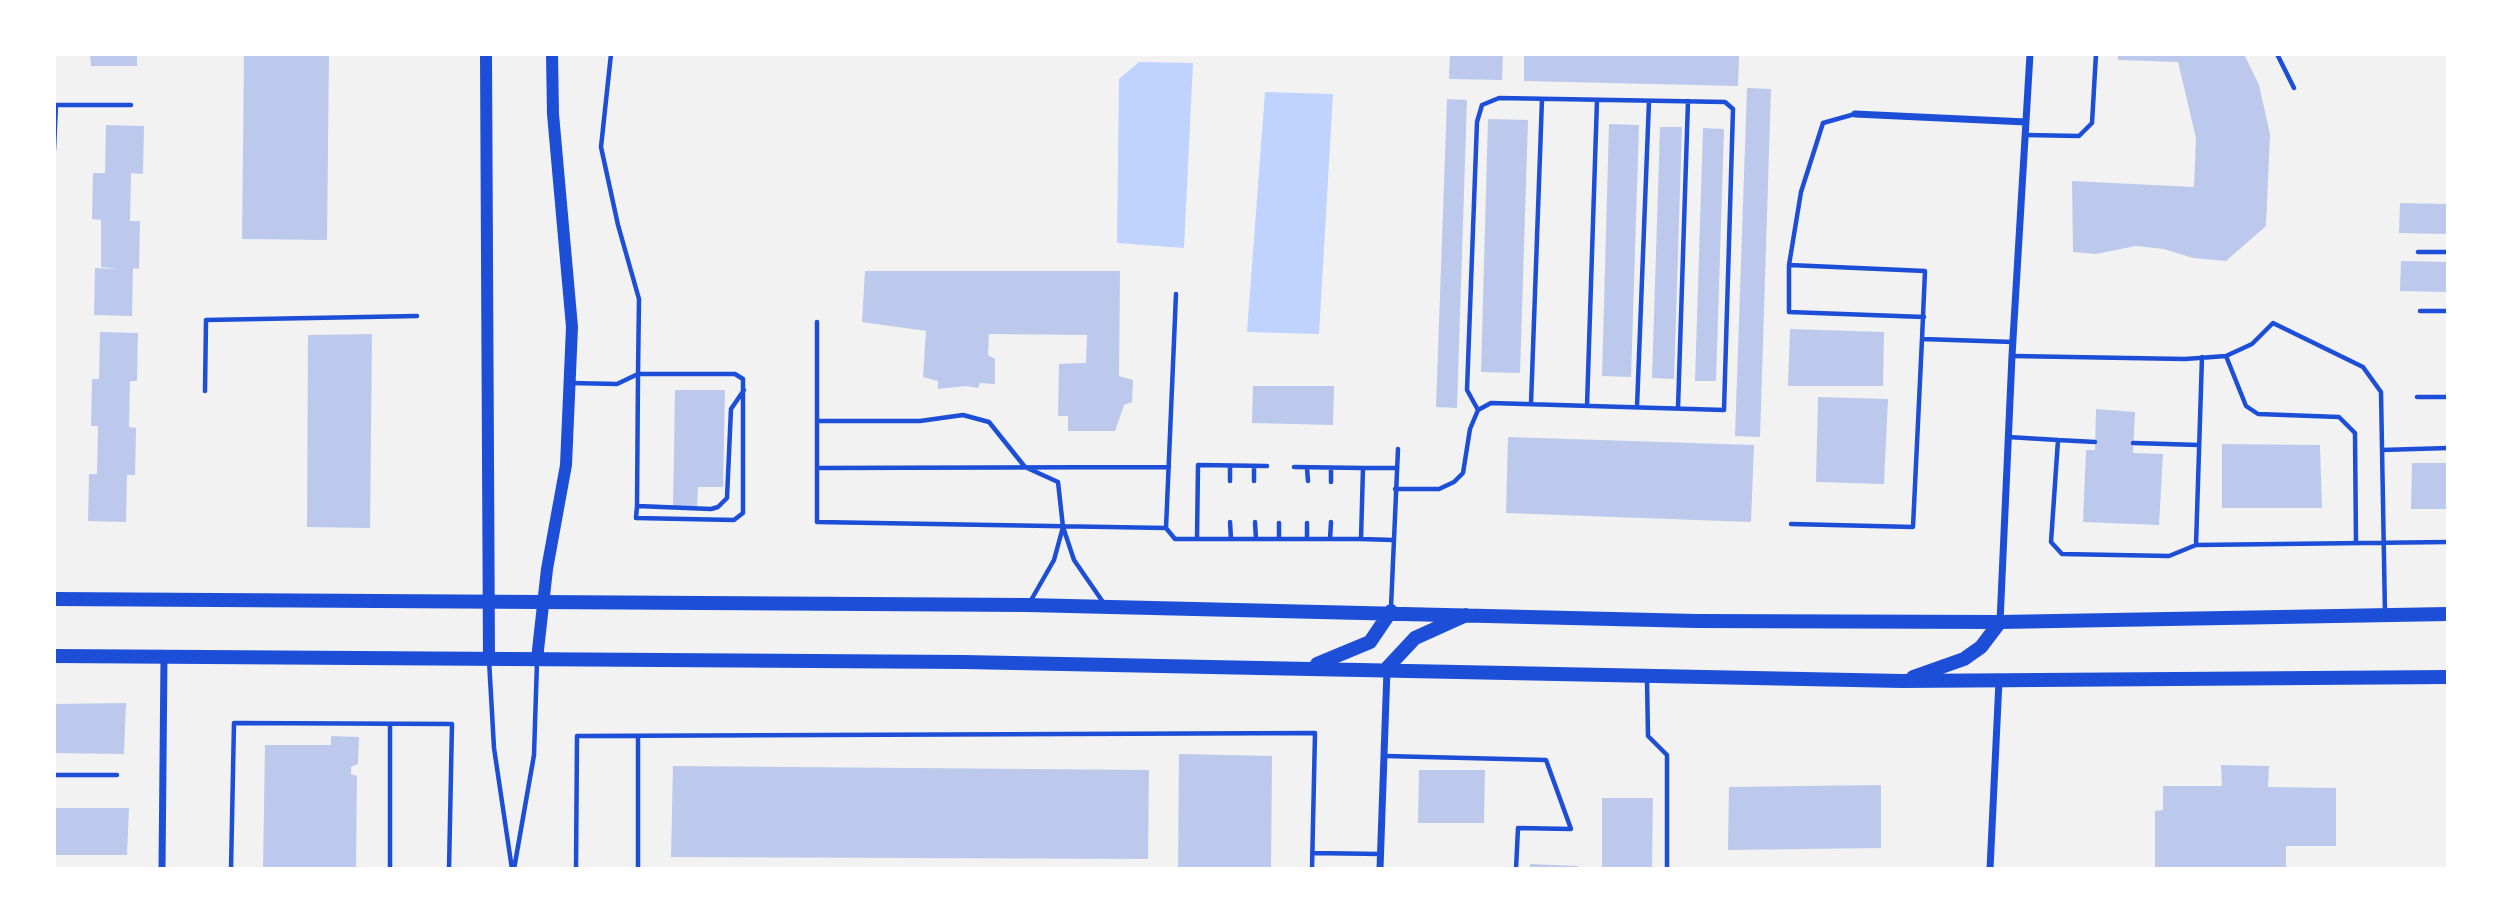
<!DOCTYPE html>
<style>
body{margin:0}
#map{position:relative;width:2502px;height:923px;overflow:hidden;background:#f2f2f2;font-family:Georgia,serif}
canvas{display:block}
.frame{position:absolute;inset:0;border:56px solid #fff;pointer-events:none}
</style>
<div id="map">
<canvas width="2502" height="923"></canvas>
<div class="frame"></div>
</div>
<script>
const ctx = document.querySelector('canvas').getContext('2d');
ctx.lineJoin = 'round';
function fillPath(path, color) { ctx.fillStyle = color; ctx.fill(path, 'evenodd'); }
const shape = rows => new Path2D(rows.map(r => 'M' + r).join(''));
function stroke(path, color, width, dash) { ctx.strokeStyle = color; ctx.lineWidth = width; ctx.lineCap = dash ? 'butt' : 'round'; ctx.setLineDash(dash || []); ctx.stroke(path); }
fillPath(shape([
 [1139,62,1193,63,1184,248,1117,243,1119,79],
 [1265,92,1333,94,1319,334,1247,332]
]), '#bfd3fe');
fillPath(shape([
 [90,54,137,54,137,66,91,66],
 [244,54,329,54,327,240,242,239],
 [1450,54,1503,54,1502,80,1449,79],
 [1524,54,1739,56,1738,86,1524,81],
 [2118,54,2244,54,2259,85,2270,134,2266,226,2226,261,2193,258,2164,249,2136,246,2096,254,2073,252,2072,181,2194,187,2196,138,2178,62,2118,60],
 [1747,88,1771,89,1760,437,1735,436],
 [1447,99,1467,100,1457,408,1436,407],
 [1488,119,1528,120,1520,373,1481,372],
 [1609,124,1639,125,1631,377,1602,376],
 [106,125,144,126,143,174,131,173,130,221,140,221,139,269,133,268,132,316,94,315,95,268,118,269,101,267,101,220,92,219,93,173,105,173],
 [1660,127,1682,127,1674,379,1652,378],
 [1703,128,1724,129,1716,381,1695,381],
 [2400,203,2448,204,2448,234,2399,233],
 [2401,261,2448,262,2448,292,2400,291],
 [865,271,1120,271,1119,376,1133,380,1132,402,1124,405,1115,431,1068,431,1068,416,1058,416,1059,364,1086,363,1087,335,989,334,988,355,995,359,995,384,980,383,978,388,966,386,938,389,938,381,923,377,926,331,862,322],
 [1790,329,1884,332,1883,386,1788,386],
 [100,332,138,333,137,381,130,381,129,427,136,428,135,475,127,475,126,522,88,521,89,474,97,474,98,426,91,426,92,379,99,379],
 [372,334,370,528,307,527,308,335],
 [1253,386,1334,386,1333,425,1252,423],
 [675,390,725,390,723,487,698,487,697,508,673,507],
 [1818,397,1888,399,1884,484,1816,482],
 [2096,409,2135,412,2133,453,2163,454,2159,525,2083,522,2086,450,2095,450],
 [1508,437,1754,445,1751,522,1506,513],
 [2222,444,2320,445,2322,508,2222,508],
 [2412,463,2448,463,2448,509,2411,509],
 [126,703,124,754,54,753,54,704],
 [331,736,359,737,358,764,351,767,351,774,357,776,356,869,263,869,265,745,331,745],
 [1179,754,1272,756,1271,869,1178,869],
 [2221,765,2269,766,2268,787,2336,788,2336,846,2286,846,2286,869,2155,869,2155,811,2163,810,2163,786,2222,786],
 [673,766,1149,770,1148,859,671,857],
 [1419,770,1485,770,1484,823,1418,823],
 [1881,785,1881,848,1728,850,1729,787],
 [1602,798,1653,798,1652,869,1602,869],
 [54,808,129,808,127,855,54,855],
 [1530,864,1578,866,1578,869,1530,869]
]), '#bdc9ec');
stroke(shape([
 [2277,54,2294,88],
 [54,105,131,105],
 [1855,114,1823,123,1801,192,1789,265,1789,312,1924,317],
 [2026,135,2079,136,2092,123,2096,54],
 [54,150,56,105],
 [2418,252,2448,252],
 [1789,265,1925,271,1922,339,2013,342],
 [2420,311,2448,311],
 [817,322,817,522,1166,528,1176,294],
 [2013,356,2185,359,2226,356,2252,344,2273,323,2363,367,2381,392,2385,614],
 [2226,356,2246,406,2258,414,2339,417,2355,433,2356,543],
 [571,383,617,384,638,374,735,374,743,379,743,513,734,520,636,518,637,506,638,374,639,299,618,225,601,147,611,54],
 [205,391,206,320,417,316],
 [2417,397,2448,397],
 [1531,404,1542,99],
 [1587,406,1597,100],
 [1637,407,1649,101],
 [1678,408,1688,101],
 [817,421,920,421,963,415,989,422,1025,467,1058,482,1063,527,1074,560,1105,605],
 [2008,437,2058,440,2051,542,2062,554,2169,556,2196,545,2448,542],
 [2058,440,2095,442],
 [2133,443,2199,445],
 [2382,450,2448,448],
 [1230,466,1230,481],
 [1254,467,1254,481],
 [1294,467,1363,468],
 [817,468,1169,467],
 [1307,468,1308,481],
 [1331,468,1331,482],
 [1395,489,1439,489,1454,482,1463,473,1470,429,1478,410,1491,403,1724,410,1733,109,1725,102,1499,98,1482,105,1477,122,1467,390,1478,410],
 [637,506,711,509,718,507,727,498,731,409,744,390],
 [1230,522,1231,539],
 [1255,522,1256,539],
 [1791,524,1913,527,1922,339],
 [1166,528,1175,539,1361,539],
 [1197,539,1198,465,1267,466],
 [1279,539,1279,523],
 [1307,539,1307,523],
 [1330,539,1331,522],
 [1393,540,1361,539,1363,468,1396,468],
 [2196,545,2202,357],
 [1030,602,1054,560,1063,527],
 [1391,607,1398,449],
 [489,660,494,748,512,869],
 [1647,679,1648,736,1667,755,1667,869],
 [390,724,390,869],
 [1385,756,1546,760,1571,829,1518,828,1516,869],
 [54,775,117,775],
 [1312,853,1380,854],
 [231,869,234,723,452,724,449,869],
 [514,869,534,755,537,662],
 [576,869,577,736,1315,733,1312,869],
 [638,869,638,736]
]), '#1d4ed8', 4.5);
stroke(shape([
 [1855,114,2026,122],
 [2000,622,2012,356,2030,54],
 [162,869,164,657],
 [1380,869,1387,670],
 [1990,869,1999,681]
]), '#1d4ed8', 7);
stroke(shape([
 [486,54,489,659],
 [537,659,547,569,566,465,572,327,553,114,552,54]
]), '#1d4ed8', 12);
stroke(shape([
 [54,599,1027,605,1696,621,2000,622,2448,614],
 [54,656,964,662,1902,681,2448,677],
 [1317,664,1370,642,1391,611],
 [1387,668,1415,638,1466,615],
 [1913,677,1964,659,1981,647,2000,622]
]), '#1d4ed8', 14);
</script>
